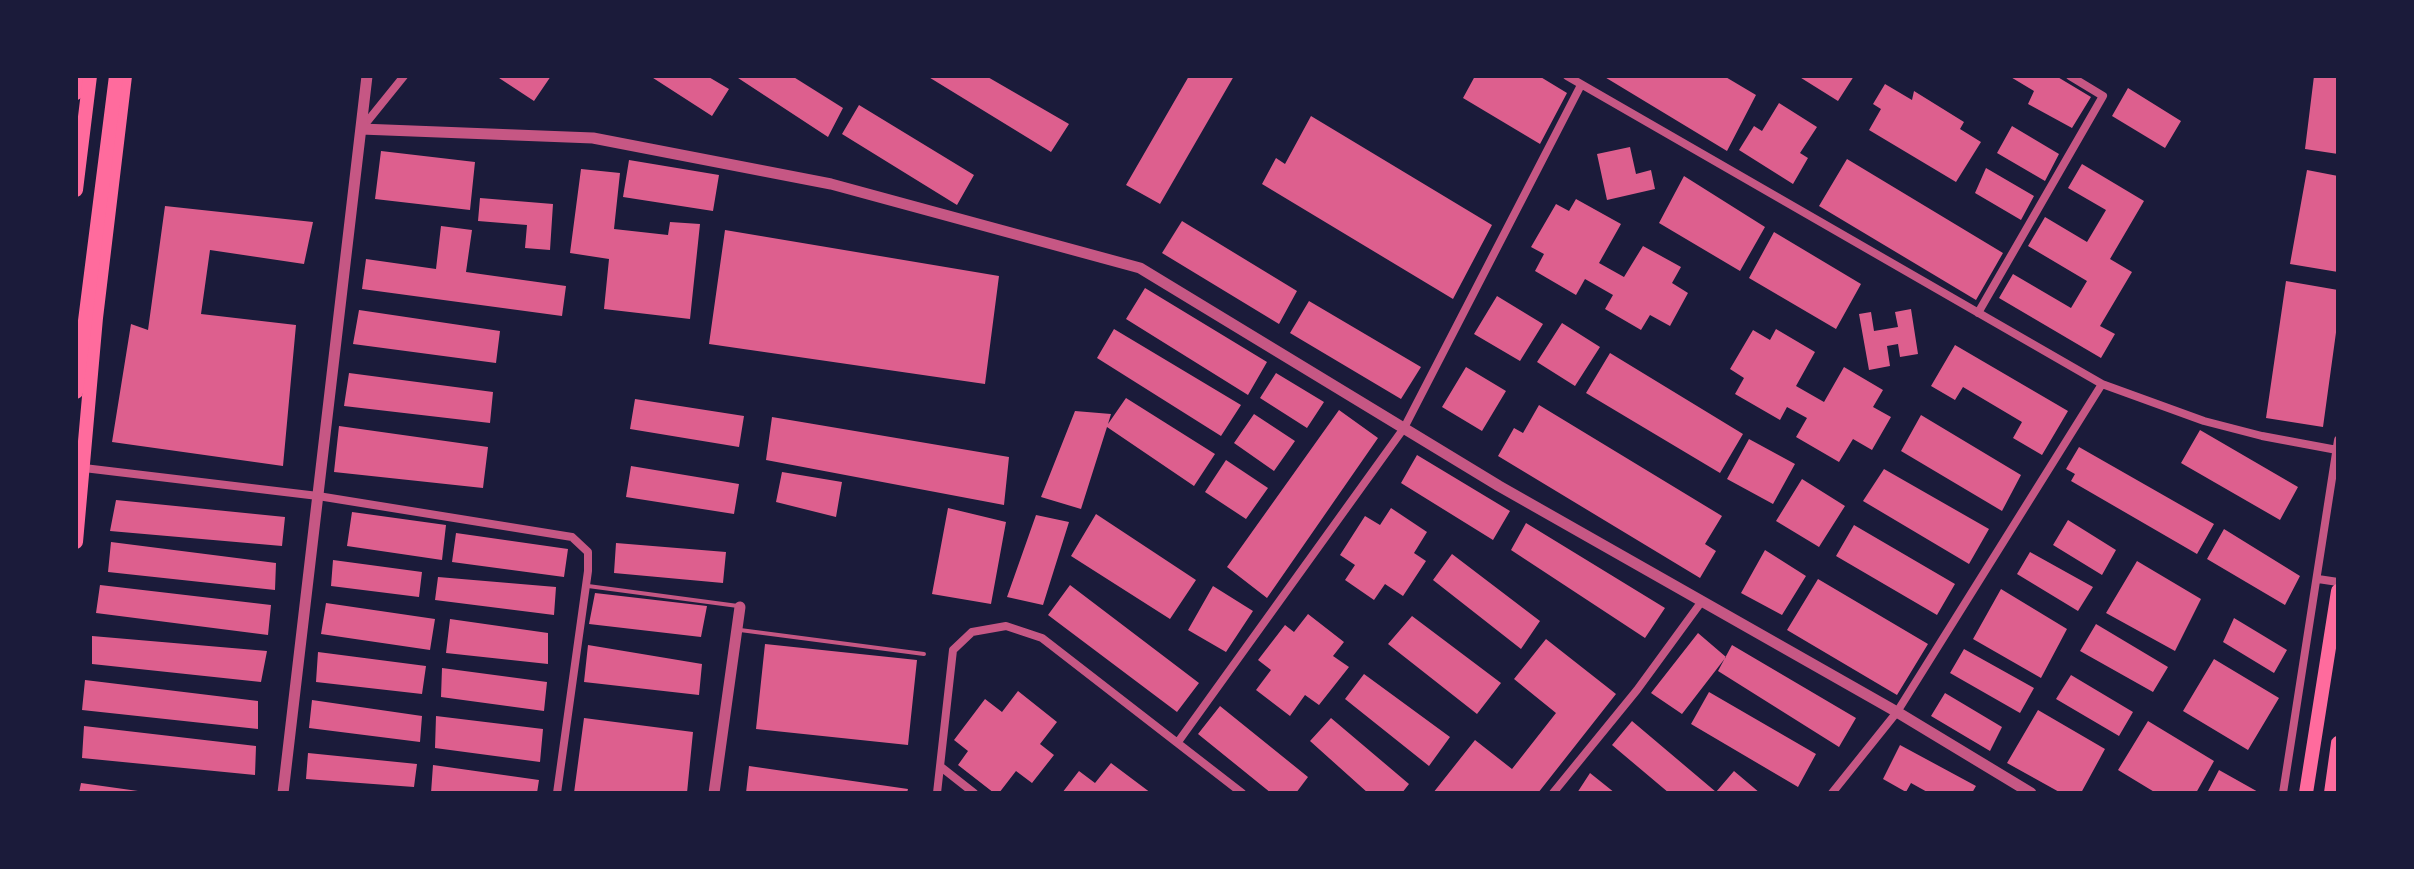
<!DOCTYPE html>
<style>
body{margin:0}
#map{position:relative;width:2414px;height:869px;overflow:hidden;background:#1b1b3a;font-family:"Work Sans",sans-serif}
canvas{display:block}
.frame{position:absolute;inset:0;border:78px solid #1b1b3a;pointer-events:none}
</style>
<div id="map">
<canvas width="2414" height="869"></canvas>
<div class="frame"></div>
</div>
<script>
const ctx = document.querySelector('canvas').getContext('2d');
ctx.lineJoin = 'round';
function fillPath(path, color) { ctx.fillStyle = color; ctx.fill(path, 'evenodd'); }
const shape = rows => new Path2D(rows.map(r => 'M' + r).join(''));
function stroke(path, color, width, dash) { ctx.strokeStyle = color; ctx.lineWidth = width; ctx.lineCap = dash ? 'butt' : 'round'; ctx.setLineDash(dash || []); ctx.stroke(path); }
fillPath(shape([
 [496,76,551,76,534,101],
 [650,76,707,76,729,89,712,116],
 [735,76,792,76,843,108,828,137],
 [927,76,986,76,1069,124,1051,152],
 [1189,76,1234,76,1160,204,1126,185],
 [1475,76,1539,76,1567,93,1540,144,1463,98],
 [1603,76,1724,76,1756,95,1727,151],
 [1798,76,1854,76,1838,101],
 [2009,76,2056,76,2091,97,2072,128,2028,104,2034,91],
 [2314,76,2338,76,2338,154,2305,149],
 [1885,84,1912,100,1914,91,1964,122,1960,129,1981,142,1956,182,1869,130,1881,109,1873,104],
 [2128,88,2181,121,2165,148,2112,116],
 [1779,103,1817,127,1800,153,1808,158,1793,184,1739,150,1754,126,1762,131],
 [859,105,974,175,957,205,842,134],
 [1311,116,1492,225,1453,299,1262,184,1276,158,1285,164],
 [2012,126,2059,154,2045,181,1997,153],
 [1630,147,1636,174,1651,170,1655,189,1607,200,1597,154],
 [381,151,475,162,470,210,375,199],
 [1847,159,2003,253,1976,300,1819,206],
 [629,160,719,175,713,211,623,197],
 [2082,164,2144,201,2110,259,2132,272,2100,326,2115,334,2101,358,1999,298,2013,274,2071,308,2087,281,2028,246,2045,217,2087,242,2106,210,2068,188],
 [1986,168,2034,196,2021,220,1975,193],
 [581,169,620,173,614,229,668,235,670,222,700,224,690,319,604,309,609,259,570,253],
 [2307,170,2338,176,2338,272,2290,264],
 [1684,176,1765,227,1740,271,1659,223],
 [480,198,553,204,550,250,525,248,527,225,478,221],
 [1576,199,1621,224,1599,263,1624,277,1643,246,1681,267,1672,283,1688,293,1670,326,1650,315,1641,330,1605,309,1613,295,1585,279,1576,295,1535,271,1544,254,1531,247,1556,204,1569,211],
 [165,206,313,222,304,264,210,250,201,314,296,325,283,466,112,442,131,324,148,330],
 [1182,221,1297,291,1279,324,1162,253],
 [441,226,472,230,466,272,566,286,562,316,362,289,366,259,436,269],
 [725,230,999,276,985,384,709,344],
 [1774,232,1861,284,1836,329,1749,278],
 [2286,281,2338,290,2338,318,2323,427,2266,418],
 [1145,288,1267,362,1248,395,1126,319],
 [1497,296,1543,324,1520,361,1474,334],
 [1309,301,1421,367,1401,399,1290,333],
 [1911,309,1918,354,1900,357,1898,344,1887,346,1890,366,1869,370,1859,314,1871,312,1874,331,1898,327,1895,312],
 [359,310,500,331,496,363,353,344],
 [1562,323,1600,347,1575,386,1537,362],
 [1114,329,1241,405,1221,436,1097,358],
 [1776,329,1815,352,1796,386,1824,402,1844,367,1883,390,1873,407,1891,417,1872,450,1853,439,1839,462,1796,437,1807,418,1787,407,1780,420,1735,394,1744,378,1730,369,1753,330,1770,340],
 [1955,345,2068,411,2042,455,2013,438,2022,422,1963,387,1955,400,1931,386],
 [1610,353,1743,434,1720,473,1586,393],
 [1466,367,1506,391,1482,431,1442,407],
 [349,373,493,392,490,423,344,406],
 [1276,373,1324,402,1307,428,1260,398],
 [1126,398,1215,454,1194,486,1107,427,1081,509,1041,497,1075,411,1111,414,1108,424],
 [635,399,744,416,739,447,630,429],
 [1539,405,1722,516,1705,544,1716,551,1700,578,1498,456,1514,428,1523,433],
 [1339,410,1378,438,1267,598,1227,567],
 [1254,414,1295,441,1274,471,1234,443],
 [1921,415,2021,475,2002,511,1901,451],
 [772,417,1009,457,1004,505,766,460],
 [339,426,488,447,483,488,334,472],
 [2200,430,2298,487,2280,520,2181,463],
 [1749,439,1795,464,1773,504,1727,479],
 [2079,447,2214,524,2197,554,2071,481,2075,474,2066,469],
 [1417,455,1510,511,1493,540,1401,483],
 [1226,460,1268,488,1246,519,1205,492],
 [631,466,739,484,734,514,626,497],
 [1884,469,1989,529,1969,564,1863,501],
 [782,472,842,482,836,517,776,502],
 [1802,479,1845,506,1819,547,1776,521],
 [116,500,285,517,282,546,110,531],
 [948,508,1006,522,991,604,932,594],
 [1391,508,1427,532,1414,553,1426,561,1403,596,1385,584,1374,600,1345,580,1355,565,1340,555,1365,516,1380,525],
 [352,512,446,525,442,560,347,546],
 [1096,514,1196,580,1170,619,1071,556],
 [1036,515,1069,522,1043,605,1007,597],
 [2068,520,2116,550,2102,575,2053,545],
 [1526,523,1665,608,1645,638,1511,550],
 [1854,525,1955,584,1937,615,1836,556],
 [2224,529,2300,576,2285,605,2207,559],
 [456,533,568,549,564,577,452,562],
 [111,542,276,563,275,590,108,572],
 [616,543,726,552,723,583,614,573],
 [1765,550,1806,576,1782,615,1741,593],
 [2030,552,2093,587,2078,611,2017,574],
 [1452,554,1540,621,1521,649,1433,580],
 [333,560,422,572,419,597,331,586],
 [2137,561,2201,599,2175,651,2106,613],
 [438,577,556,587,554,615,435,600],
 [1818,579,1928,644,1897,695,1787,630],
 [100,585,271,605,268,635,96,613],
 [1070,585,1199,683,1177,712,1048,615],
 [1213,586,1253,611,1226,652,1188,630],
 [2001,589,2067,629,2041,678,1973,639],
 [595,593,707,606,701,637,589,624],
 [326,603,435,619,430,650,321,634],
 [1308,614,1344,642,1333,656,1349,667,1319,705,1305,695,1290,716,1256,690,1271,670,1258,660,1285,625,1294,632],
 [1412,616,1501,683,1477,714,1388,644],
 [2234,618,2287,650,2274,673,2223,642],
 [450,619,548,633,548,664,446,653],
 [2096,624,2168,667,2153,692,2080,651],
 [1698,633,1726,657,1682,714,1651,693],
 [92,636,267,651,261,682,92,664],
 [1546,639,1616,694,1538,793,1433,793,1475,740,1512,769,1556,713,1514,679],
 [765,644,917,660,908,745,756,729],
 [588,645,702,664,699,695,584,682],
 [1732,645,1856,718,1839,747,1718,671],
 [1964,649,2034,688,2020,713,1950,673],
 [318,652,426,666,422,694,316,682],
 [2214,659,2279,698,2248,750,2183,711],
 [442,668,547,682,544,711,441,697],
 [1364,674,1450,737,1429,766,1345,699],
 [2071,675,2133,712,2119,736,2056,699],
 [85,680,258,701,258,729,82,710],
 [1018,691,1057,722,1040,744,1054,755,1032,783,1016,771,999,793,994,793,958,765,968,751,954,740,985,699,1002,712],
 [1709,692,1816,754,1798,787,1691,724],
 [1945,693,2002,727,1990,751,1931,716],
 [312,700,422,716,420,742,309,728],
 [1220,706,1308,777,1296,793,1271,793,1198,734],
 [2038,710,2105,749,2081,793,2061,793,2007,763],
 [436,716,543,729,540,762,435,748],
 [584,718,693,732,687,793,574,793],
 [1331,718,1409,784,1402,793,1368,793,1310,741],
 [1632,721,1716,792,1734,771,1760,793,1669,793,1612,745],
 [2148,721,2214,761,2196,793,2156,793,2118,770],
 [84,726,256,746,255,775,82,758],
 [1900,745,1976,786,1972,793,1929,793,1911,783,1906,792,1883,779],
 [308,753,417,764,414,787,306,779],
 [1111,763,1151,793,1062,793,1079,771,1095,783],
 [433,765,539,780,537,793,431,793],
 [749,766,908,789,907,793,746,793],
 [2219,770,2260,793,2207,793],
 [1590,773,1615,793,1577,793],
 [81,783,138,791,138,793,79,793]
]), '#dd5f8e');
stroke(shape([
 [588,586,738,606],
 [740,630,924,654]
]), '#c65784', 4);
stroke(shape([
 [1567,76,2102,384,2204,421,2262,436,2337,450],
 [362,128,404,76],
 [1978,313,2103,96,2070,76],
 [84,468,318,496,572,537,588,552,588,571,557,793],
 [2318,579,2338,582],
 [1178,742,1404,428,1581,85],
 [941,767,974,793],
 [937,793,953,650,972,632,1006,626,1042,638,1242,793],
 [1553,793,1637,690,1702,601],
 [1832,793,1897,712,2102,384],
 [2283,793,2338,440]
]), '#c65784', 8);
stroke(shape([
 [361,129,593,138,831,184,1140,268,1499,486,1897,712,2031,793],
 [283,793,367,76],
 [714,793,740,607]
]), '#c65784', 11);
stroke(shape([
 [76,93,78,76],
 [76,542,96,318,125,76],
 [2306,793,2338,591],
 [2331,793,2338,743]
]), '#ff6b9d', 14);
stroke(shape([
 [76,190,90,76],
 [76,392,116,76]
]), '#ff6b9d', 14);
</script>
